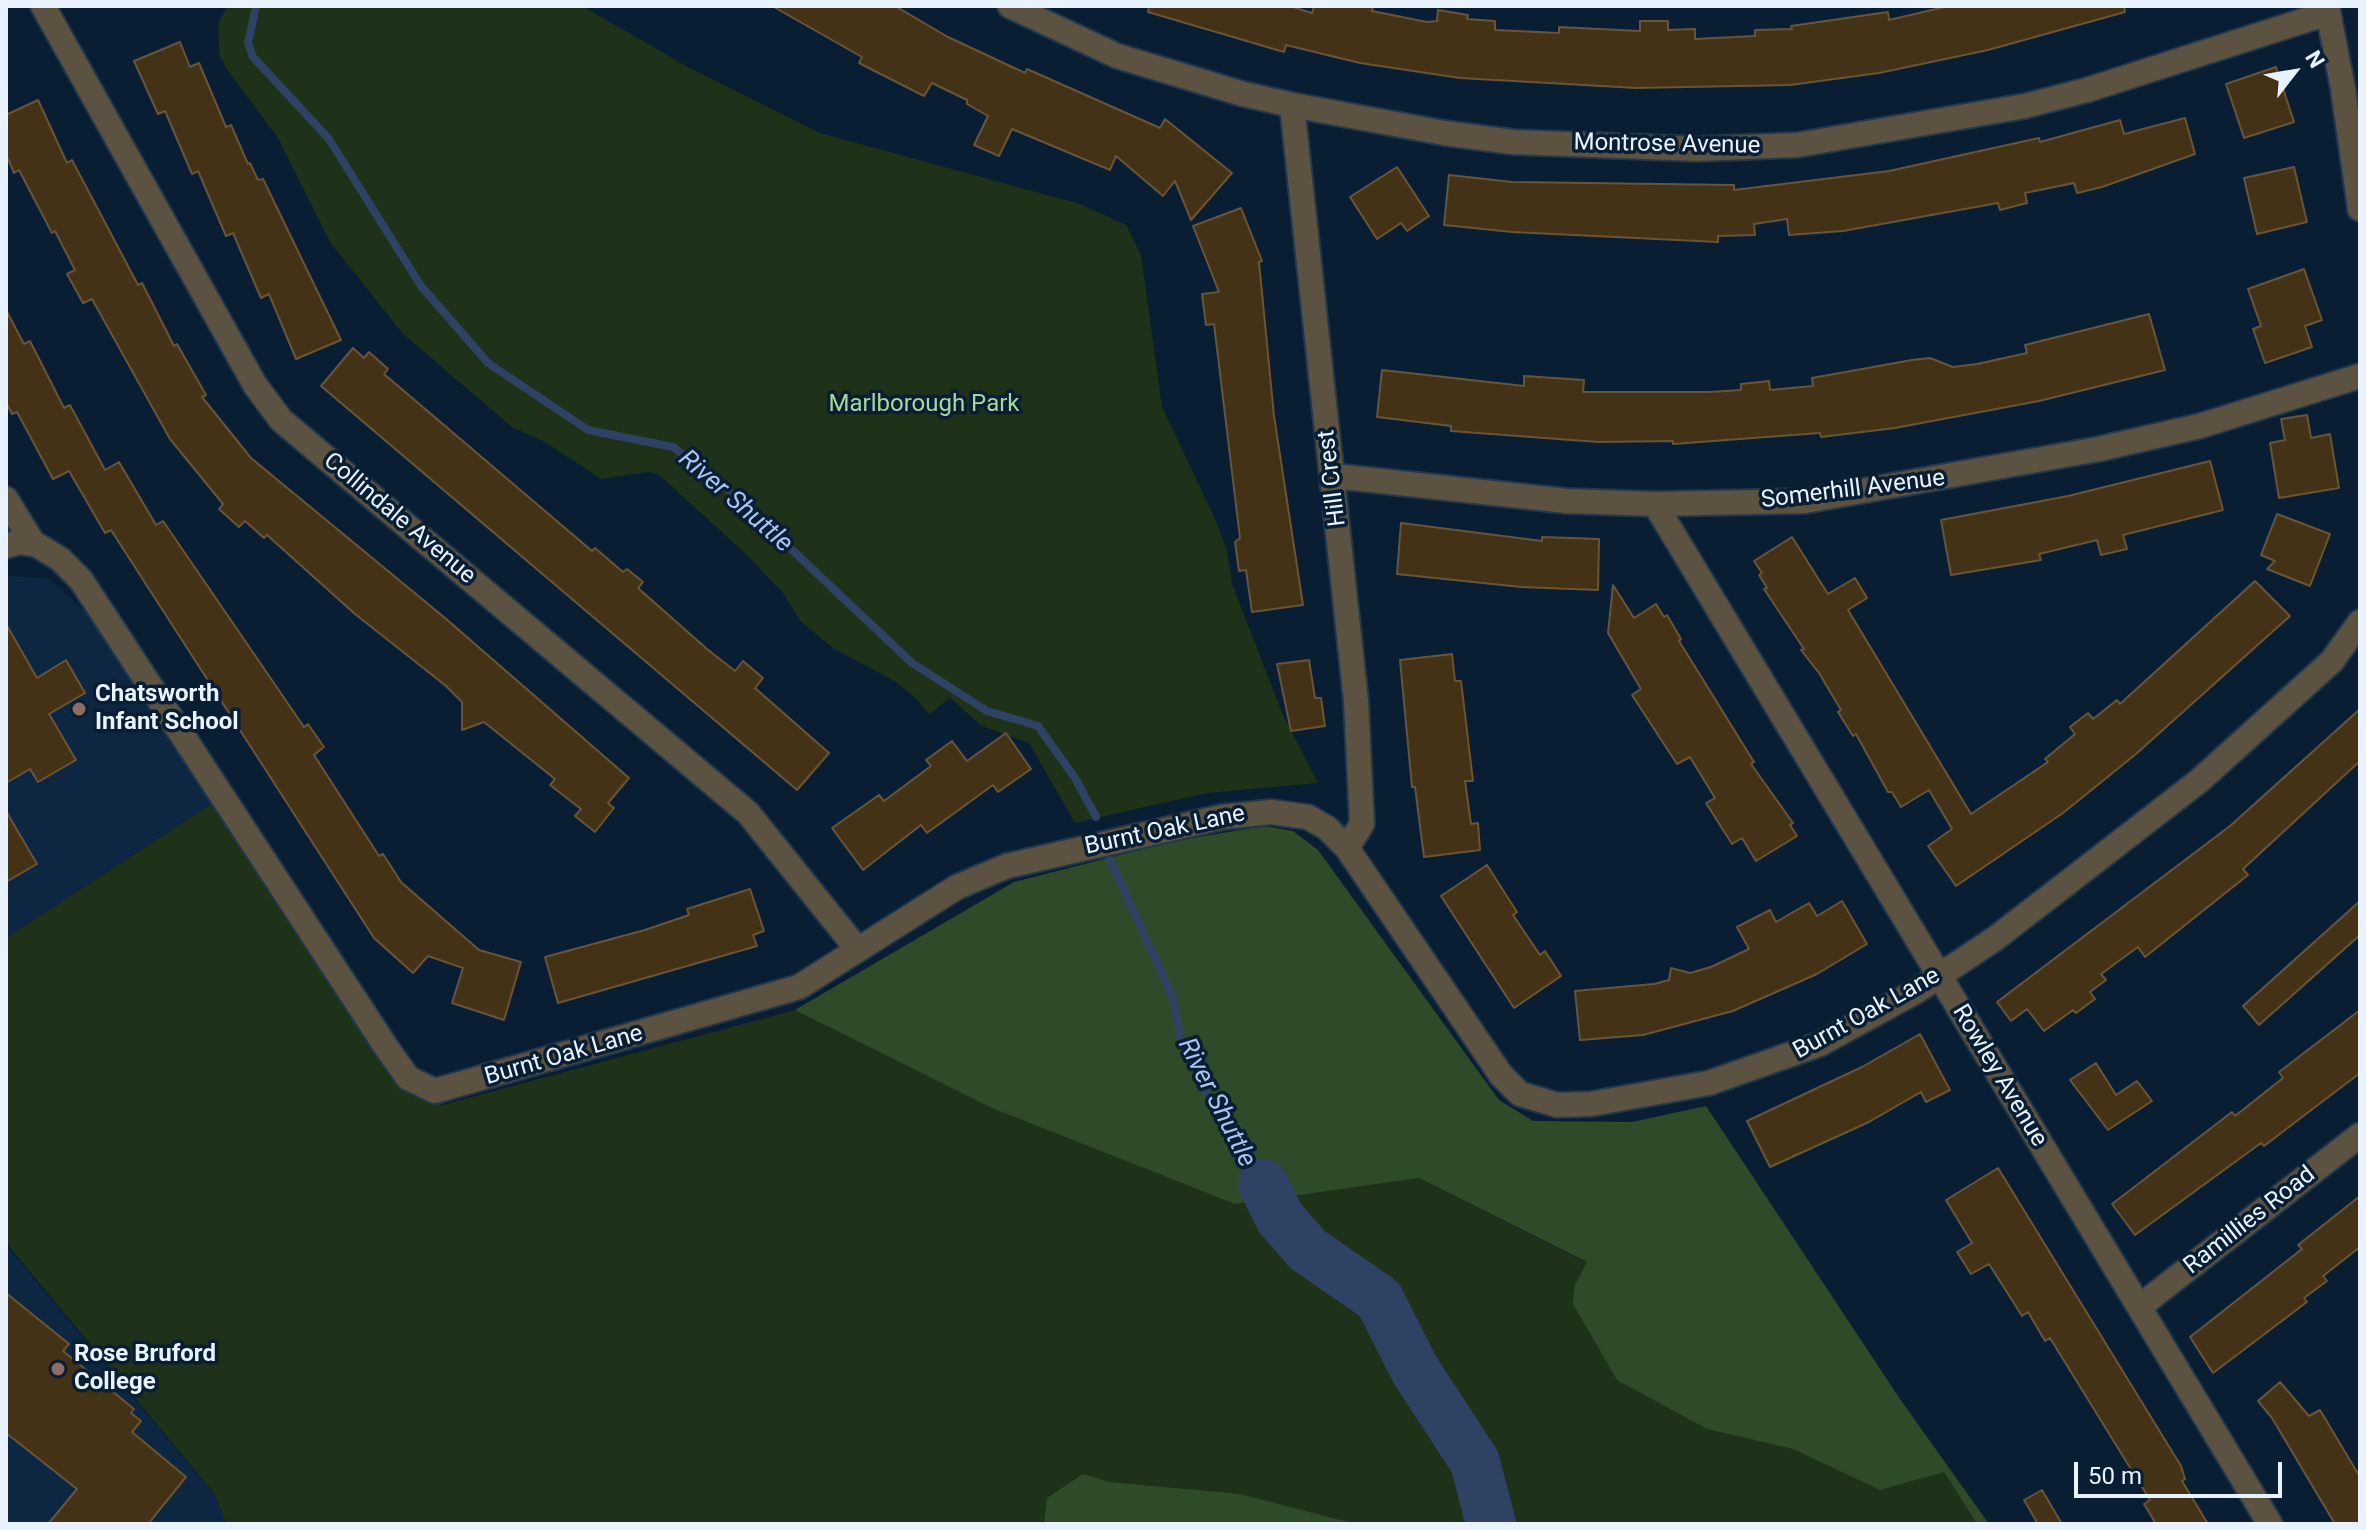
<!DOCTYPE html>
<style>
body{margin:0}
#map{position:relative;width:2366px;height:1530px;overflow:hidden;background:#091e33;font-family:Roboto,sans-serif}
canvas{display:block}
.frame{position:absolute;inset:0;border:8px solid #e8f3ff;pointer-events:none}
.north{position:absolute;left:2254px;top:32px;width:80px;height:80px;-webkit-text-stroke:6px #091e33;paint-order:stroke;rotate:59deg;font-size:22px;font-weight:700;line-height:32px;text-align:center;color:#e8f3ff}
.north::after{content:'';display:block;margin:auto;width:28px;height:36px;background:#e8f3ff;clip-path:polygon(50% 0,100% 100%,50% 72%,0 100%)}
.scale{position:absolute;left:2074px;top:1462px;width:208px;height:36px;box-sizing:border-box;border:4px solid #e8f3ff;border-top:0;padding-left:10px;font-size:24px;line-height:28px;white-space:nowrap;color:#e8f3ff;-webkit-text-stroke:6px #091e33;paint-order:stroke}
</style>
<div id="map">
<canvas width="2366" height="1530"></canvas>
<div class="frame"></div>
<div class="north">N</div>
<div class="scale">50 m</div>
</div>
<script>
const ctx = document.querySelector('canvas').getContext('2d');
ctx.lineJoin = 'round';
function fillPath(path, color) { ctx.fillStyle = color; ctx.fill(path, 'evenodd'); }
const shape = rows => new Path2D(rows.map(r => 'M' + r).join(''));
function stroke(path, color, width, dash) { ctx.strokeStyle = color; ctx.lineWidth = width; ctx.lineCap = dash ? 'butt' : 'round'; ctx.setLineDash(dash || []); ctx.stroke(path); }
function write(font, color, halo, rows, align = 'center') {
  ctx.font = font + ' Roboto,sans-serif'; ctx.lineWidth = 7; ctx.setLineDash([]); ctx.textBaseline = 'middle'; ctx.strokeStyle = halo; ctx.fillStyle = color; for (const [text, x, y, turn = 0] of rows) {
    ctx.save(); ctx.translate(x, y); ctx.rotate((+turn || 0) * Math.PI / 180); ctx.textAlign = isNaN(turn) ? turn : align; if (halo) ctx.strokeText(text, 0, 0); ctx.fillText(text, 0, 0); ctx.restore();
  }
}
fillPath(shape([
 [6,576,48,578,90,616,213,803,6,938],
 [6,1245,213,1493,227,1524,6,1524]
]), '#0d2742');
fillPath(shape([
 [228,6,582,6,686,66,820,133,1080,204,1126,225,1141,255,1162,407,1216,521,1227,551,1232,584,1283,715,1318,783,1207,793,1075,823,1029,743,982,726,950,698,929,714,915,697,894,681,833,648,801,622,783,593,747,555,658,474,648,472,601,479,545,442,512,427,403,334,330,242,278,138,226,68,219,53,218,23],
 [213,803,407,1092,442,1105,795,1010,1014,882,1244,1090,1856,1398,1944,1472,1977,1524,227,1524,213,1492,6,1243,6,938]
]), '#1e3119');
fillPath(shape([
 [1264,826,1293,831,1318,850,1499,1100,1533,1121,1632,1122,1706,1106,1900,1399,1989,1524,1977,1524,1944,1472,1880,1490,1793,1449,1707,1429,1617,1380,1573,1304,1574,1287,1587,1262,1419,1178,1235,1204,992,1108,795,1010,1014,882,1175,841],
 [1083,1474,1109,1482,1240,1494,1356,1524,1044,1524,1047,1498]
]), '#2f4a29');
stroke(shape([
 [256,6,248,43,253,57,329,139,421,286,488,363,588,430,673,447,719,481,912,663,987,711,1038,726,1075,778,1096,817],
 [1107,853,1173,998,1180,1037,1237,1157,1263,1184]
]), '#2f4264', 8);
stroke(shape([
 [1263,1184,1280,1218,1308,1250,1379,1299,1415,1370,1475,1462,1491,1524]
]), '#2f4264', 50);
const building = shape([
 [772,6,895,6,948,37,1025,73,1027,69,1160,128,1165,119,1232,173,1191,220,1175,181,1163,196,1116,156,1110,170,1012,129,999,156,974,145,988,116,967,104,967,100,932,83,924,96,859,63,862,57,772,6],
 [1149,6,1289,6,1312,13,1314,6,1373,6,1372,11,1427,22,1437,21,1438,10,1468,15,1467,19,1495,21,1495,30,1559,33,1559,27,1640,31,1640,21,1668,21,1668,30,1695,29,1695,39,1755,36,1755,30,1792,29,1791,26,1888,12,1889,20,1949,6,2124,6,2125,12,1988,50,1879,73,1790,85,1637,88,1460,78,1360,63,1286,45,1284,52,1148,12,1149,6],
 [180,42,190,67,199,63,226,127,231,125,248,164,250,163,258,180,263,179,341,340,296,359,269,294,261,298,233,233,226,236,198,171,192,174,165,111,158,114,134,61,180,42],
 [2276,67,2294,122,2244,138,2226,84,2276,67],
 [38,100,67,163,72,160,138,285,142,283,174,346,177,344,206,395,202,397,251,458,445,618,629,778,608,803,614,808,595,832,575,816,581,809,550,785,555,779,484,722,462,730,462,702,446,686,355,614,267,535,264,538,245,521,239,527,219,509,223,504,170,439,92,299,83,303,67,274,75,270,55,231,52,233,19,170,14,173,6,154,6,115,38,100],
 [2185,118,2195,154,2102,187,2077,193,2074,183,2025,193,2027,203,2000,210,1998,203,1843,231,1789,235,1787,219,1754,224,1755,235,1718,236,1718,242,1512,232,1444,225,1449,175,1512,182,1734,185,1734,190,1889,171,2039,138,2040,142,2120,120,2124,134,2185,118],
 [1397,167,1429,216,1407,231,1401,223,1377,239,1350,197,1397,167],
 [2294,167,2307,222,2257,234,2244,178,2294,167],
 [1241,208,1262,261,1259,262,1274,416,1303,605,1252,612,1246,570,1239,571,1235,542,1240,538,1214,324,1206,325,1202,294,1219,292,1193,226,1241,208],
 [2304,269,2322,320,2305,326,2312,347,2265,363,2253,329,2261,326,2248,289,2304,269],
 [6,310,24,344,30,341,64,408,70,405,105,470,119,462,156,525,163,521,304,727,308,724,324,747,314,755,379,856,383,854,401,882,479,950,521,962,504,1020,452,1003,463,968,428,956,413,973,374,938,111,530,105,533,69,471,53,479,17,412,12,414,6,402,6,310],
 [2149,314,2165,370,2039,401,1895,428,1821,437,1820,433,1673,444,1673,441,1598,442,1451,431,1451,426,1377,417,1382,370,1524,386,1524,376,1584,380,1583,392,1709,392,1741,390,1741,384,1769,381,1770,390,1813,386,1812,378,1912,360,1930,358,1953,367,1977,364,2027,353,2025,345,2149,314],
 [353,348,364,358,369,352,388,369,384,374,592,551,595,548,623,572,627,569,643,582,638,588,707,649,735,671,743,661,763,678,755,688,829,753,797,790,321,386,353,348],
 [2307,415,2311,438,2330,434,2339,488,2279,498,2270,443,2285,440,2281,419,2307,415],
 [2210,461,2223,510,2123,535,2127,549,2101,555,2097,540,2039,554,2041,560,1951,575,1941,520,2068,496,2210,461],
 [2277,514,2330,534,2310,586,2267,569,2275,561,2261,555,2277,514],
 [1401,523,1542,541,1542,537,1599,539,1598,590,1521,587,1397,574,1401,523],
 [1792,537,1828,594,1855,578,1867,598,1848,610,1971,814,2048,762,2045,759,2075,734,2070,727,2088,713,2093,719,2117,700,2120,704,2255,581,2290,616,2136,754,2063,813,1956,886,1928,846,1952,829,1929,790,1901,807,1892,792,1888,792,1856,734,1853,736,1838,712,1841,710,1819,673,1801,650,1804,649,1764,589,1767,588,1759,575,1762,573,1754,561,1792,537],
 [1613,585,1634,618,1656,604,1664,617,1667,615,1681,639,1679,641,1754,762,1751,764,1793,823,1790,825,1797,836,1756,861,1742,838,1732,844,1706,803,1715,798,1690,757,1677,764,1632,695,1641,689,1608,633,1613,585],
 [6,624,37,678,66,660,85,693,49,714,76,760,38,782,30,769,6,783,6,624],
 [1452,654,1455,681,1461,681,1473,781,1465,781,1471,824,1478,823,1480,850,1424,857,1415,787,1412,787,1400,660,1452,654],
 [1309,660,1315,698,1321,698,1325,726,1291,731,1277,664,1309,660],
 [2360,709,2360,761,2243,869,2248,875,2145,957,2138,947,2101,974,2106,980,2090,992,2095,999,2076,1013,2073,1010,2044,1031,2027,1009,2011,1021,1997,1002,2230,826,2360,709],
 [1006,733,1031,769,998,792,993,785,927,833,921,825,863,870,832,828,879,795,884,801,931,766,926,760,952,741,967,761,1006,733],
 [6,811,37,864,6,882,6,811],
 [1487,865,1517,912,1513,915,1540,955,1545,951,1561,976,1514,1008,1441,896,1487,865],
 [750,889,764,931,753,935,757,946,558,1003,545,957,645,930,689,915,687,909,750,889],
 [1842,901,1867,944,1817,974,1733,1011,1643,1035,1580,1040,1575,991,1654,984,1669,980,1671,968,1690,973,1711,967,1749,949,1737,927,1770,910,1776,922,1809,903,1817,916,1842,901],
 [2360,901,2360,935,2259,1025,2243,1006,2360,901],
 [2360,1010,2360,1073,2264,1146,2261,1143,2135,1235,2112,1204,2232,1112,2235,1116,2283,1078,2279,1072,2360,1010],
 [1920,1034,1950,1090,1926,1102,1921,1092,1869,1122,1770,1167,1747,1121,1862,1067,1920,1034],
 [2096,1063,2116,1095,2137,1081,2152,1101,2108,1130,2070,1080,2096,1063],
 [1998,1168,2181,1466,2185,1479,2182,1481,2208,1524,2156,1524,2144,1504,2150,1500,2050,1338,2045,1341,2028,1312,2022,1316,1989,1264,1971,1274,1957,1252,1972,1243,1946,1200,1998,1168],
 [2360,1196,2360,1247,2323,1276,2327,1281,2304,1298,2307,1302,2213,1373,2190,1337,2302,1249,2298,1245,2360,1196],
 [6,1293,69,1344,63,1351,134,1409,131,1413,141,1421,132,1432,186,1477,148,1524,48,1524,77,1489,6,1433,6,1293],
 [2280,1382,2309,1416,2320,1410,2360,1477,2360,1524,2335,1524,2272,1418,2258,1401,2280,1382],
 [2042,1490,2062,1524,2038,1524,2024,1500,2042,1490]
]);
fillPath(building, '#443217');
stroke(building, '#685539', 2);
const minor = shape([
 [43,6,255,385,281,420,748,813,858,950],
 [1010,6,1117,56,1243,94,1292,105,1444,133,1513,142,1698,149,1797,145,2025,106,2087,90,2328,13],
 [2327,6,2343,89,2360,209],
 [1292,105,1356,701,1362,824,1347,848],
 [1334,476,1567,501,1655,504,1805,501,2099,449,2200,426,2360,376],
 [6,499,33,543],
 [1655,504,2270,1524],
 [6,546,20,542,37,545,60,559,81,580,386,1047,408,1078,435,1091,799,987,957,887,1007,866,1222,817,1271,812,1308,817,1327,828,1347,848,1501,1075,1520,1094,1557,1105,1591,1104,1709,1083,1820,1044,1915,992,1996,938,2199,781,2332,661,2360,622],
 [2139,1307,2360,1135]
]);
stroke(minor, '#24384b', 28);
stroke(minor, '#5b5242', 24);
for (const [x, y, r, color] of [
 [79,709,8,"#8d6e63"],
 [58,1369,8,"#8d6e63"]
]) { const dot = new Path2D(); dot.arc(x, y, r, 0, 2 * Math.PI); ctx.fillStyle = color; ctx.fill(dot); stroke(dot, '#091e33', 3); }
write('24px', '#e8f3ff', '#091e33', [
 ["Montrose Avenue",1667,145,1],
 ["Hill Crest",1333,478,-97],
 ["Somerhill Avenue",1853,490,-7],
 ["Collindale Avenue",399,519,40],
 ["Burnt Oak Lane",1165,831,-12],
 ["Burnt Oak Lane",1867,1014,-29],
 ["Burnt Oak Lane",564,1056,-16],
 ["Rowley Avenue",1999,1076,59],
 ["Ramillies Road",2250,1221,-38]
]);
write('24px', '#a8d79e', '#091e33', [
 ["Marlborough Park",924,405]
]);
write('bold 24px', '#e8f3ff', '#091e33', [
 ["Chatsworth",95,695],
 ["Infant School",95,723],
 ["Rose Bruford",74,1355],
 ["College",74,1383]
], 'left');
write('italic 26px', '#a9c5f4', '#091e33', [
 ["River Shuttle",735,502,41],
 ["River Shuttle",1216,1103,63]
]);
</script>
